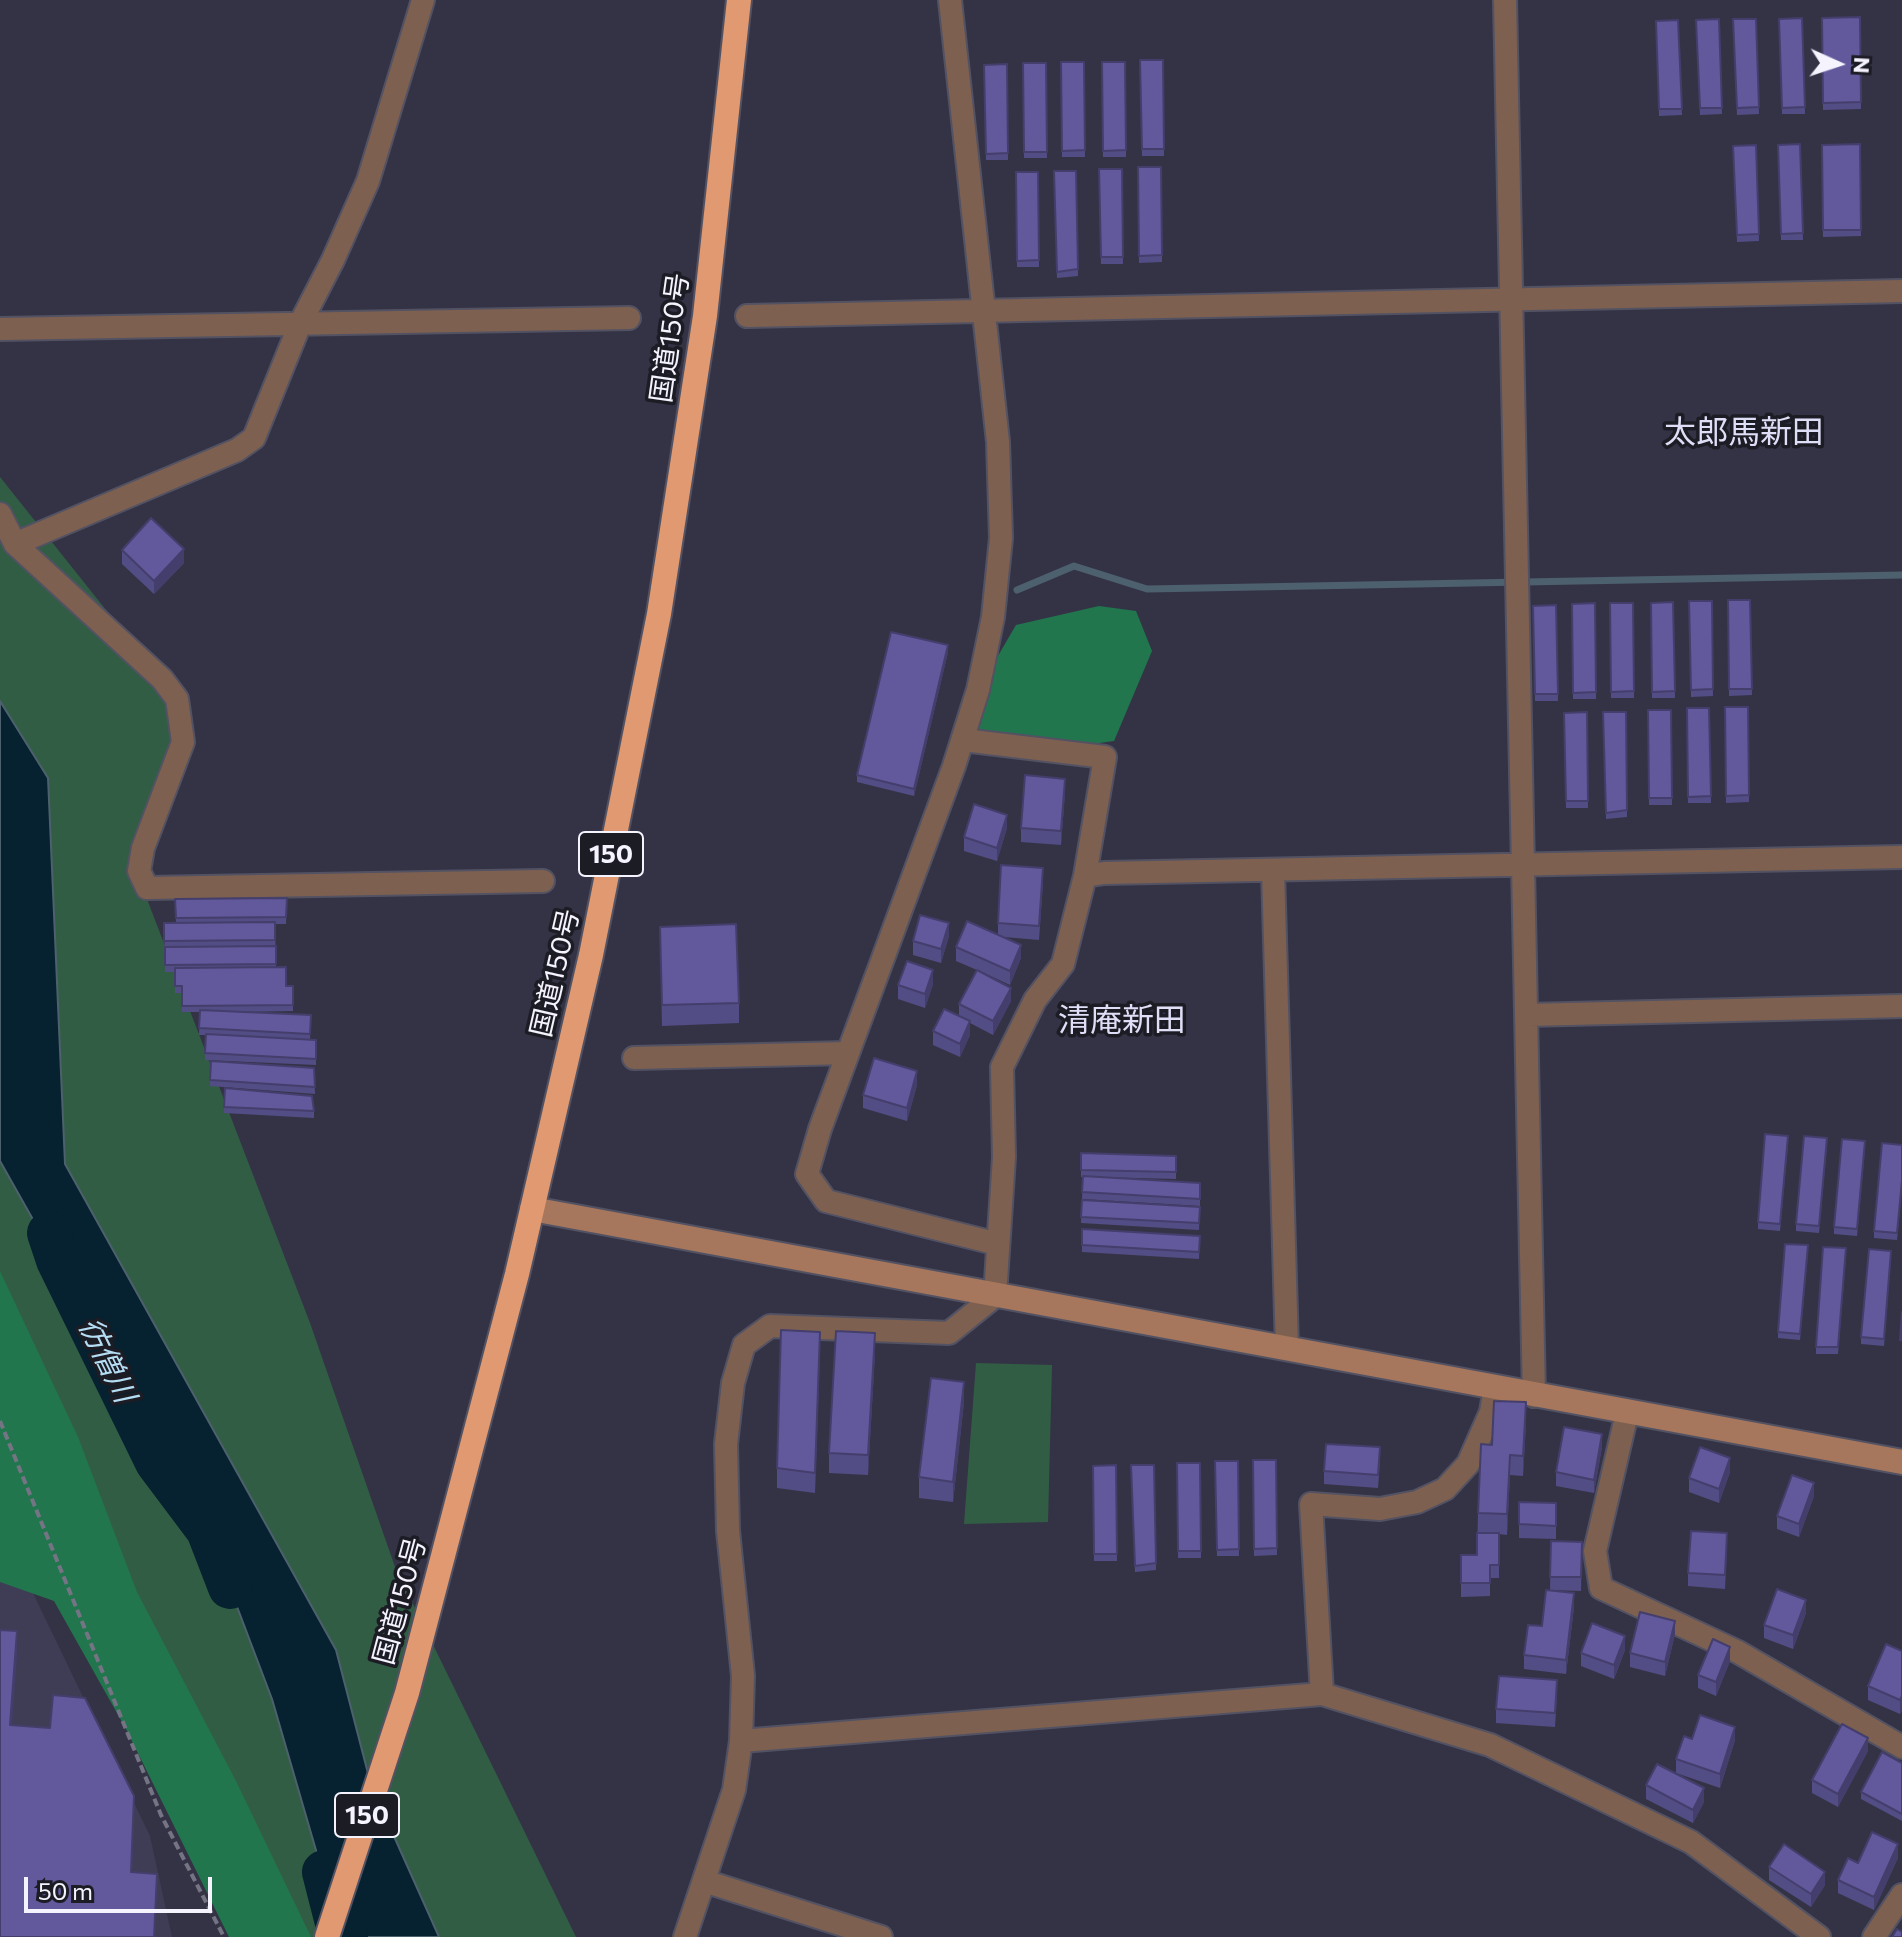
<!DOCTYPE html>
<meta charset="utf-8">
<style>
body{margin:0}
#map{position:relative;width:1902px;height:1937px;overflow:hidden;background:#343346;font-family:Commissioner,sans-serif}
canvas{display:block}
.north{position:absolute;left:1798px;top:24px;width:80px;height:80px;-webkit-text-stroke:6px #1c1c25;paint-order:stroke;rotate:93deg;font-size:22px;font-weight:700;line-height:32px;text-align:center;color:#f4f3fe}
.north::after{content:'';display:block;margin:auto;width:28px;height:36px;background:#f4f3fe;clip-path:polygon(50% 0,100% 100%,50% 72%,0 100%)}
.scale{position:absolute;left:24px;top:1877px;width:188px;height:36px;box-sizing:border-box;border:4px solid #f4f3fe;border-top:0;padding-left:10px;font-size:24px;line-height:28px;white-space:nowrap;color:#f4f3fe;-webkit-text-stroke:6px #1c1c25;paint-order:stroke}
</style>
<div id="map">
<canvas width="1902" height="1937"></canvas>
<div class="north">N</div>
<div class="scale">50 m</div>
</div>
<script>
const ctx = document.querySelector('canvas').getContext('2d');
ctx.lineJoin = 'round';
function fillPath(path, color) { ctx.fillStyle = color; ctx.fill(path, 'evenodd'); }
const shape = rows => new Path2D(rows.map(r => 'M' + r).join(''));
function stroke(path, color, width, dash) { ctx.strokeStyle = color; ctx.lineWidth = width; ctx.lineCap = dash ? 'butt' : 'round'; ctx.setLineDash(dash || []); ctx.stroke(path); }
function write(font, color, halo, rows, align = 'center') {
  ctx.font = font + ' Commissioner,"Noto Sans JP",sans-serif'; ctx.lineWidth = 7; ctx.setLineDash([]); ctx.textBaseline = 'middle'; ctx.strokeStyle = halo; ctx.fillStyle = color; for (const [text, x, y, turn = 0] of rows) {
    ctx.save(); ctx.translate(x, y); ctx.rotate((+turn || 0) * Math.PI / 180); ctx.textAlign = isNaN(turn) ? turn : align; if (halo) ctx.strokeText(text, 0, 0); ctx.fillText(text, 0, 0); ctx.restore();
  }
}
fillPath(shape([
 [0,1559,17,1560,150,1836,172,1937,0,1937]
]), '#3f3d55');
fillPath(shape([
 [0,477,177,699,145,894,310,1323,395,1567,576,1937,235,1937,0,1421],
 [976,1363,1052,1365,1048,1522,964,1524]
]), '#325d45');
fillPath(shape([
 [1099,606,1136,611,1152,651,1114,741,1049,750,963,740,978,690,1016,625],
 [0,1271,78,1437,137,1592,236,1781,311,1937,229,1937,126,1729,54,1601,0,1582]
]), '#21764e');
const water = shape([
 [0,701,48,778,65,1164,336,1650,371,1785,439,1937,348,1937,336,1919,272,1699,208,1530,0,1161,0,701]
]);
fillPath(water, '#06212f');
stroke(water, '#4d606d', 2);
stroke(shape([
 [1017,590,1074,566,1147,589,1902,575]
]), '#4d606d', 7);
stroke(shape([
 [49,1233,58,1260,157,1462,208,1530,230,1587],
 [324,1872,336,1919,346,1937]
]), '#06212f', 44);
const street = shape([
 [950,0,998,442,1001,538,993,617,978,690,954,766,820,1129,807,1174,826,1201,998,1244],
 [1505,0,1534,1396],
 [747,316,1902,291],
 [0,329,629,318],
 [0,514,15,544,162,679,177,699,183,742,143,848,139,871,147,888,543,881],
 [15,544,237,450,254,438,300,324,333,260,368,181,423,0],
 [1273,871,1287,1348],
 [1085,876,1104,873,1902,857],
 [1527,1015,1902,1006],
 [634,1058,848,1053],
 [1627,1413,1595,1551,1601,1588,1738,1652,1902,1747],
 [1322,1694,1311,1504,1380,1509,1417,1502,1445,1489,1468,1464,1491,1412,1495,1387],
 [741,1741,1322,1694,1490,1745,1691,1842,1819,1937],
 [704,1881,881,1937],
 [685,1937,734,1790,741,1741,743,1676,728,1531,726,1444,733,1383,744,1345,770,1326,949,1333,995,1296,1004,1157,1002,1067,1035,1000,1063,964,1085,876,1105,757,963,740],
 [1874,1937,1902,1895]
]);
const secondary = shape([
 [532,1209,1902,1462]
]);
const highway = shape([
 [327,1937,407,1693,517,1274,591,955,659,614,705,316,739,0]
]);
stroke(street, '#535263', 26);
stroke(secondary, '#535263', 28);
stroke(highway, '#535263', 28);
stroke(shape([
 [0,1421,161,1815,224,1937]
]), '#757484', 4, [8, 4]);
stroke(street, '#7e6050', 22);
stroke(secondary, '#a6775d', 24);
stroke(highway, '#e09970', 24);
fillPath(shape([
 [1860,17,1861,109,1823,110,1822,18],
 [1802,18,1805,114,1782,114,1779,19],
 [1719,19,1722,114,1700,115,1696,20],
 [1733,19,1756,19,1759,114,1737,115],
 [1678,20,1682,115,1659,116,1656,21],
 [1140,60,1163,60,1164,156,1142,156],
 [1061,62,1084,62,1085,157,1062,157],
 [1102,62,1125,62,1126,157,1103,157],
 [1023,63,1046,63,1047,158,1024,158],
 [1007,64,1008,160,986,160,984,65],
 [1800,144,1803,240,1781,240,1778,145],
 [1860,144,1861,236,1823,237,1822,145],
 [1756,145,1759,241,1737,242,1733,146],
 [1138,167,1161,167,1162,262,1139,263],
 [1099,169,1122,169,1123,264,1101,264],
 [1054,171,1076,171,1078,276,1057,278],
 [1016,172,1038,172,1039,267,1017,267],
 [122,550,184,563,154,594,122,564],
 [1728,600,1750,600,1752,695,1729,696],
 [1689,601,1712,601,1713,696,1691,697],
 [1673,602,1675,698,1652,698,1651,603],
 [1595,603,1596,699,1573,699,1572,604],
 [1610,603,1633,603,1634,698,1611,698],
 [1556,605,1558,701,1535,701,1533,606],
 [948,652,914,796,857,782,857,775],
 [1725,707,1748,707,1749,802,1726,803],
 [1687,708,1709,708,1711,803,1688,803],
 [1648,710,1671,710,1672,805,1649,805],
 [1587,712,1588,808,1566,808,1564,713],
 [1603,712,1626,712,1627,817,1606,819],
 [1065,792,1061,845,1021,842,1021,828],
 [1007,828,997,861,964,851,964,837],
 [1043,882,1039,940,1004,937,1021,958,1010,985,984,973,1011,1001,993,1035,970,1023,970,1035,960,1057,933,1045,933,1031,959,1016,959,1004,977,970,956,961,956,947,998,934,998,923],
 [287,898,286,924,275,924,276,967,286,986,293,986,293,1011,238,1012,311,1015,310,1040,316,1040,316,1065,205,1060,206,1035,199,1035,200,1012,182,1012,182,993,175,993,175,972,165,972,164,923,176,923,175,899],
 [660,927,739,1003,739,1023,662,1026],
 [949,936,941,963,913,955,913,941],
 [933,984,925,1008,898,999,898,985],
 [211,1061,314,1068,315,1094,210,1086],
 [917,1085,907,1121,863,1108,863,1095],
 [225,1088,314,1111,314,1118,224,1113],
 [1788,1143,1780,1231,1758,1229,1758,1222],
 [1827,1145,1819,1233,1796,1231,1796,1224],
 [1902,1145,1902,1187,1897,1240,1874,1238,1874,1231],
 [1865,1148,1857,1236,1834,1234,1834,1227],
 [1081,1153,1176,1156,1176,1179,1098,1177,1200,1183,1200,1206,1082,1199,1083,1177,1081,1177],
 [1082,1200,1200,1207,1199,1230,1081,1223],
 [1082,1229,1200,1236,1199,1259,1082,1252],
 [1808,1252,1800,1340,1778,1338,1778,1332],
 [1846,1255,1838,1354,1816,1354,1816,1347],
 [1891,1258,1884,1346,1861,1344,1861,1337],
 [820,1352,815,1493,777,1488,777,1468],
 [875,1353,868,1475,829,1473,829,1453],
 [964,1402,953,1502,919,1498,919,1477],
 [1526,1423,1523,1476,1510,1475,1507,1535,1499,1534,1499,1578,1490,1578,1490,1596,1461,1597,1461,1555,1477,1555,1478,1513,1492,1445],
 [1602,1447,1594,1493,1556,1486,1556,1472],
 [1253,1460,1276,1460,1277,1555,1254,1556],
 [1215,1461,1238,1461,1239,1556,1217,1556],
 [1380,1461,1378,1488,1324,1484,1324,1471],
 [1177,1463,1200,1463,1201,1558,1178,1558],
 [1116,1465,1117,1561,1094,1561,1093,1466],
 [1131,1465,1154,1465,1156,1570,1135,1572],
 [1730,1472,1719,1503,1689,1492,1689,1478],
 [1814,1496,1799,1537,1777,1529,1777,1516],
 [1519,1502,1556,1503,1556,1539,1519,1538],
 [1551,1541,1582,1542,1581,1591,1550,1590],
 [1727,1546,1725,1589,1688,1586,1688,1573],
 [1574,1607,1566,1674,1524,1669,1524,1655,1542,1626],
 [1806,1613,1793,1649,1764,1638,1764,1625],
 [1675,1634,1665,1676,1630,1667,1630,1653],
 [1625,1650,1614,1679,1581,1666,1581,1653],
 [1902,1651,1902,1710,1900,1714,1868,1700,1868,1686],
 [1730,1661,1716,1696,1698,1688,1698,1675],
 [1557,1694,1555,1727,1496,1723,1496,1709],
 [1692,1739,1735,1740,1720,1788,1676,1773,1676,1759],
 [1868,1751,1838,1807,1812,1793,1812,1780],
 [1902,1763,1902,1821,1861,1799,1861,1792],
 [1646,1785,1704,1802,1693,1823,1646,1799],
 [1898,1858,1874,1910,1838,1893,1838,1880,1858,1863],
 [1769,1867,1825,1885,1811,1907,1769,1880]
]), '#534d85');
fillPath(shape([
 [184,549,184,563,154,594,154,581],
 [948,645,948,652,914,796,914,789],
 [1065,779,1065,792,1061,845,1061,831],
 [1007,815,1007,828,997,861,997,848],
 [949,923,949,936,941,963,941,949],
 [1021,945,1021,958,1010,985,1010,971],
 [933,970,933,984,925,1008,925,994],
 [1011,988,1011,1001,993,1035,993,1021],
 [970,1021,970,1035,960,1057,960,1044],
 [917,1071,917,1085,907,1121,907,1108],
 [875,1333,875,1353,868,1475,868,1455],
 [964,1382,964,1402,953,1502,953,1482],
 [1526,1402,1526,1423,1523,1476,1523,1456],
 [1602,1434,1602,1447,1594,1493,1594,1480],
 [1510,1455,1510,1475,1507,1535,1507,1514],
 [1730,1458,1730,1472,1719,1503,1719,1489],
 [1814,1483,1814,1496,1799,1537,1799,1524],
 [1574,1593,1574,1607,1566,1674,1566,1660],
 [1806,1600,1806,1613,1793,1649,1793,1635],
 [1675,1621,1675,1634,1665,1676,1665,1662],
 [17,1631,17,1657,10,1752,10,1725],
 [1625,1636,1625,1650,1614,1679,1614,1665],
 [1730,1647,1730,1661,1716,1696,1716,1682],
 [1902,1696,1902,1710,1900,1714,1900,1700],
 [1735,1727,1735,1740,1720,1788,1720,1774],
 [1868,1738,1868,1751,1838,1807,1838,1794],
 [1704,1788,1704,1802,1693,1823,1693,1810],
 [134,1796,134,1823,131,1899,131,1872],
 [1898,1844,1898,1858,1874,1910,1874,1897],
 [1825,1872,1825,1885,1811,1907,1811,1894],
 [157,1874,155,1937,154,1937]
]), '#443e6c');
const building = shape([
 [1860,17,1861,102,1823,103,1822,18,1860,17],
 [1802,18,1805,107,1782,108,1779,19,1802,18],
 [1719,19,1722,108,1700,108,1696,20,1719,19],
 [1733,19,1756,19,1759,107,1737,108,1733,19],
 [1678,20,1682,109,1659,109,1656,21,1678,20],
 [1140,60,1163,60,1164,149,1142,149,1140,60],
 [1061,62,1084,62,1085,150,1062,151,1061,62],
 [1102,62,1125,62,1126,150,1103,151,1102,62],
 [1023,63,1046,63,1047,152,1024,152,1023,63],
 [1007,64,1008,153,986,154,984,65,1007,64],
 [1800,144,1803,233,1781,234,1778,145,1800,144],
 [1860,144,1861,230,1823,230,1822,145,1860,144],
 [1756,145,1759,234,1737,235,1733,146,1756,145],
 [1138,167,1161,167,1162,255,1139,256,1138,167],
 [1099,169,1122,169,1123,257,1101,257,1099,169],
 [1054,171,1076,171,1078,269,1057,272,1054,171],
 [1016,172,1038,172,1039,260,1017,261,1016,172],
 [151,518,184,549,154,581,122,550,151,518],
 [1728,600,1750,600,1752,689,1729,689,1728,600],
 [1689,601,1712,601,1713,689,1691,690,1689,601],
 [1673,602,1675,691,1652,692,1651,603,1673,602],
 [1595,603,1596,692,1573,693,1572,604,1595,603],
 [1610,603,1633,603,1634,691,1611,692,1610,603],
 [1556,605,1558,694,1535,694,1533,606,1556,605],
 [891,632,948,645,914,789,857,775,891,632],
 [1725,707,1748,707,1749,795,1726,796,1725,707],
 [1687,708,1709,708,1711,796,1688,797,1687,708],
 [1648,710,1671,710,1672,798,1649,798,1648,710],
 [1587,712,1588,801,1566,801,1564,713,1587,712],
 [1603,712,1626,712,1627,810,1606,813,1603,712],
 [1025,775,1065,779,1061,831,1021,828,1025,775],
 [974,804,1007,815,997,848,964,837,974,804],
 [1001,865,1043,868,1039,926,998,923,1001,865],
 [287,898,286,917,176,918,175,899,287,898],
 [920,915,949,923,941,949,913,941,920,915],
 [967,921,1021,945,1010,971,956,947,967,921],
 [275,922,275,940,164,941,164,923,275,922],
 [736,924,739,1003,662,1005,660,927,736,924],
 [276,946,276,964,165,965,165,947,276,946],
 [907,961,933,970,925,994,898,985,907,961],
 [286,967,286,986,293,986,293,1005,182,1006,182,986,175,986,175,968,286,967],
 [977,970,1011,988,993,1021,959,1004,977,970],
 [944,1009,970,1021,960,1044,933,1031,944,1009],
 [200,1010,311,1015,310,1034,199,1028,200,1010],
 [206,1034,316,1040,316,1059,205,1053,206,1034],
 [874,1058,917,1071,907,1108,863,1095,874,1058],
 [211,1061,314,1068,315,1087,210,1080,211,1061],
 [225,1088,312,1096,314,1111,224,1107,225,1088],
 [1765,1134,1788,1136,1780,1224,1758,1222,1765,1134],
 [1804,1136,1827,1138,1819,1226,1796,1224,1804,1136],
 [1842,1139,1865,1141,1857,1229,1834,1227,1842,1139],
 [1882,1143,1902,1145,1902,1180,1897,1233,1874,1231,1882,1143],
 [1081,1153,1176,1156,1176,1172,1081,1170,1081,1153],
 [1083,1176,1200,1183,1200,1199,1082,1192,1083,1176],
 [1082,1200,1200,1207,1199,1223,1081,1217,1082,1200],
 [1082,1229,1200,1236,1199,1252,1082,1245,1082,1229],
 [1785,1244,1808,1245,1800,1334,1778,1332,1785,1244],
 [1823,1247,1846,1248,1838,1347,1816,1347,1823,1247],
 [1869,1249,1891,1251,1884,1339,1861,1337,1869,1249],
 [1902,1312,1902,1340,1900,1340,1902,1312],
 [781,1330,820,1332,815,1473,777,1468,781,1330],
 [836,1331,875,1333,868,1455,829,1453,836,1331],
 [931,1378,964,1382,953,1482,919,1477,931,1378],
 [1494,1401,1526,1402,1523,1456,1510,1455,1507,1514,1478,1513,1481,1444,1492,1445,1494,1401],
 [1564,1427,1602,1434,1594,1480,1556,1472,1564,1427],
 [1326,1444,1380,1447,1378,1475,1324,1471,1326,1444],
 [1700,1447,1730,1458,1719,1489,1689,1478,1700,1447],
 [1253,1460,1276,1460,1277,1548,1254,1549,1253,1460],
 [1215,1461,1238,1461,1239,1549,1217,1550,1215,1461],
 [1177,1463,1200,1463,1201,1551,1178,1551,1177,1463],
 [1116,1465,1117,1554,1094,1554,1093,1466,1116,1465],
 [1131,1465,1154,1465,1156,1563,1135,1566,1131,1465],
 [1792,1475,1814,1483,1799,1524,1777,1516,1792,1475],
 [1519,1502,1556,1503,1556,1526,1519,1524,1519,1502],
 [1691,1531,1727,1533,1725,1575,1688,1573,1691,1531],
 [1477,1533,1499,1533,1499,1565,1490,1565,1490,1583,1461,1583,1461,1555,1477,1555,1477,1533],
 [1551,1541,1582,1542,1581,1577,1550,1577,1551,1541],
 [1777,1589,1806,1600,1793,1635,1764,1625,1777,1589],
 [1546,1590,1574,1593,1566,1660,1524,1655,1528,1625,1542,1626,1546,1590],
 [1640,1612,1675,1621,1665,1662,1630,1653,1640,1612],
 [1592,1623,1625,1636,1614,1665,1581,1653,1592,1623],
 [0,1630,17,1631,10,1725,50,1728,53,1695,85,1698,134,1796,131,1872,157,1874,154,1937,0,1937,0,1630],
 [1713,1639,1730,1647,1716,1682,1698,1675,1713,1639],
 [1886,1644,1902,1651,1902,1696,1900,1700,1868,1686,1886,1644],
 [1499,1676,1557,1680,1555,1713,1496,1709,1499,1676],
 [1700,1715,1735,1727,1720,1774,1676,1759,1684,1736,1692,1739,1700,1715],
 [1842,1724,1868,1738,1838,1794,1812,1780,1842,1724],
 [1882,1752,1902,1763,1902,1814,1861,1792,1882,1752],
 [1657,1764,1704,1788,1693,1810,1646,1785,1657,1764],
 [1872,1832,1898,1844,1874,1897,1838,1880,1848,1858,1858,1863,1872,1832],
 [1784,1844,1825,1872,1811,1894,1769,1867,1784,1844],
 [1897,1929,1902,1932,1902,1937,1892,1937,1897,1929]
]);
fillPath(building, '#61599b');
stroke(building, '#443e6c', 2);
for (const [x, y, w] of [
 [611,854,64],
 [367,1815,64]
]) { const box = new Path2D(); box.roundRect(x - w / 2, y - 22, w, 44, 6); ctx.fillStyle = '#1c1c25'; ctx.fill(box); stroke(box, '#f4f3fe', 2); }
write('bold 26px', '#f4f3fe', null, [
 ["150",611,854],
 ["150",367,1815]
]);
write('28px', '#f4f3fe', '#1c1c25', [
 ["国道150号",670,338,-82],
 ["国道150号",555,973,-77],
 ["国道150号",400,1601,-75]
]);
write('italic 30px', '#b4dcf3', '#1c1c25', [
 ["彷僧川",107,1360,64]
]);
write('32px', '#dfdef7', '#1c1c25', [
 ["太郎馬新田",1744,432],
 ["清庵新田",1122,1020]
]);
</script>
